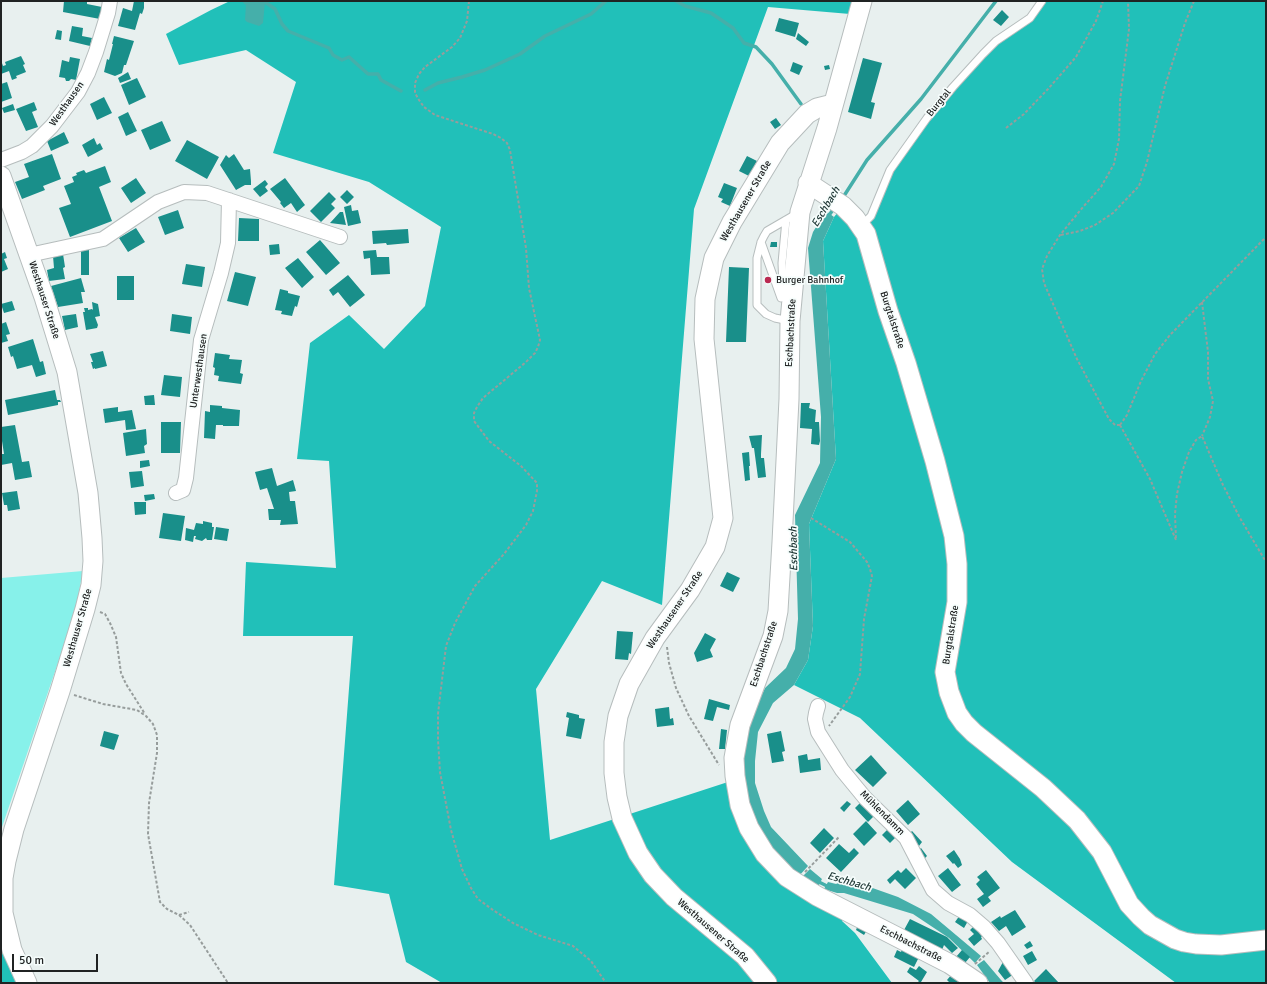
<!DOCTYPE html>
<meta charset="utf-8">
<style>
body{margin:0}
#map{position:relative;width:1267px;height:984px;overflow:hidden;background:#e8f0ef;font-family:Signika,sans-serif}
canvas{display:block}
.frame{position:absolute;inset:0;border:2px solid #202323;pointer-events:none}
.scale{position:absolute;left:12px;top:954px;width:86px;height:18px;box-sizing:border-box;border:2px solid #202323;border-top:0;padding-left:5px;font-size:12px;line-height:14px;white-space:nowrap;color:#202323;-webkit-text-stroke:3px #f6fdfc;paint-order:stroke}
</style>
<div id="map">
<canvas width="1267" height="984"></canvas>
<div class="frame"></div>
<div class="scale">50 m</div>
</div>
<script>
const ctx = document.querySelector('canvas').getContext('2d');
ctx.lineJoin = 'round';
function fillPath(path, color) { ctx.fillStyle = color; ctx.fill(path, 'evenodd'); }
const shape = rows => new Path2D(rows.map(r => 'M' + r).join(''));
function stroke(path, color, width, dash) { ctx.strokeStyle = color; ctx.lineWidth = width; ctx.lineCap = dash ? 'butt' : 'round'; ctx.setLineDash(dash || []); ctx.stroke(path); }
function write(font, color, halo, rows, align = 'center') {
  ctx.font = font + ' Signika,sans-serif'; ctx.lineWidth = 3.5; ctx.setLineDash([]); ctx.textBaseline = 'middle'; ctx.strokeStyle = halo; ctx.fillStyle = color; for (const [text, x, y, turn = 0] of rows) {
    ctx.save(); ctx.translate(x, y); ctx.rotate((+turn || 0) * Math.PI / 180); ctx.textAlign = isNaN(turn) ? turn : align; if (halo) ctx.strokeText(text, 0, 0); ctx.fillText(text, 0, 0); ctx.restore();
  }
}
fillPath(shape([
 [83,571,75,613,1,830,1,578]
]), '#87f1ea');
fillPath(shape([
 [230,1,854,1,850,14,768,7,694,209,662,605,602,581,536,689,550,840,731,781,744,834,844,916,842,921,855,933,892,983,442,983,406,962,389,894,334,885,353,636,243,636,246,562,336,568,329,461,297,459,310,343,349,315,384,349,425,306,441,227,369,182,273,153,296,82,246,50,179,65,166,34,211,10],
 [1042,1,1266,1,1266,983,1176,983,1012,862,860,718,794,685,808,660,813,626,809,524,836,459,823,241,834,217,843,206,862,225,890,170,983,54,1015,29],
 [1,944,22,983,1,983]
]), '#21c0b9');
fillPath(shape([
 [265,2,263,23,259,26,247,22,245,20,246,3],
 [826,211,834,217,823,241,836,459,809,524,813,626,808,660,794,685,773,703,758,732,755,761,755,783,764,811,771,827,808,866,799,876,775,852,760,830,749,802,742,773,744,748,752,716,765,688,786,668,795,649,798,619,795,515,820,463,821,417,808,248,813,232],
 [810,869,822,879,818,887,802,877],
 [847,879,898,897,931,914,981,956,975,963,949,938,913,914,844,893,837,893,824,889,828,882,836,884],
 [984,960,1001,980,1004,983,990,983,977,965]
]), '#45afaa');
stroke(shape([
 [244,1,246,3,265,2,275,9,282,24,288,31,329,48,333,55,342,60,349,57,368,74,378,74,381,80,401,91],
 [676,1,685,6,711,13,733,28,744,43,756,47,772,64,801,104],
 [425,90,438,83,462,77,485,70,520,54,545,36,591,14,606,1],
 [842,199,867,160,921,99,996,1],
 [827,218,835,207],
 [817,881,829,887]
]), '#45afaa', 3.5);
fillPath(shape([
 [64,1,87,1,87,4,102,7,100,19,63,12],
 [134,1,144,1,144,8,142,14,140,13,135,30,118,26,123,8,132,11],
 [1002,10,1009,17,1001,26,993,20],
 [779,18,799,23,795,37,775,31],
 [72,26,83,28,82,36,92,38,90,46,69,41],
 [57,30,62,31,61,40,55,39],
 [798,33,809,42,806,46,796,39],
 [114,36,134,41,126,65,124,65,122,73,115,76,104,72,107,59,109,60,113,44,112,44],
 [21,56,25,64,23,65,26,72,16,76,17,78,12,80,9,71,1,74,1,60,3,66,6,65,5,62],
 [70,57,80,59,76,80,71,79,69,81,66,81,65,78,59,77,62,60,69,62],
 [863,58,882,63,871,102,875,103,871,119,848,112],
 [793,62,803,66,799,75,790,71],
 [829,65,830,69,825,70,824,66],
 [128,72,131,79,120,83,118,78],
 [137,78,146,97,129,105,121,85],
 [7,82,12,98,1,102,1,84],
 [104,97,112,113,97,120,90,104],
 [34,102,37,110,32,112,38,127,26,131,16,109],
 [13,104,15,110,4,113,2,108],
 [128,112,137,131,126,136,118,117],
 [776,118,781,125,775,129,770,122],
 [162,121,171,141,150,150,141,130],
 [64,132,69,143,51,151,47,141],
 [94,138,97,145,100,143,103,149,88,157,82,145],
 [187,140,219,157,207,179,175,161],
 [52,154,61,179,43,186,45,190,22,199,15,182,29,177,24,164],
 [234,154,244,170,250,169,251,181,251,185,245,185,236,190,220,165,226,155,229,158],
 [747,156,757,161,749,176,739,171],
 [105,166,111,182,99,187,112,221,70,237,59,208,71,204,64,186,74,182,72,177,77,175,76,173,84,170,86,173],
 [136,178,146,193,131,203,121,188],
 [285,178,305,205,297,212,291,203,284,208,280,203,281,202,270,189],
 [265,180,268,184,265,187,268,191,260,197,253,189],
 [724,183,737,188,730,206,721,202,723,199,718,197],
 [347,190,354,197,347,204,340,197],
 [329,192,336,199,331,204,335,208,321,222,310,211],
 [351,205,352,211,358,210,361,223,348,226,344,207],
 [178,210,184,228,165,235,158,217],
 [340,212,343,212,346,225,330,223],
 [239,218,259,219,259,241,238,241],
 [136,228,145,242,128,252,119,238],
 [408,229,409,243,387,245,386,243,373,244,372,231],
 [320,240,340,263,326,275,306,252],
 [771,242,777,242,777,247,770,247],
 [279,244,280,254,270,255,269,245],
 [89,248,89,275,81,275,81,250],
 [376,250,377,257,389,257,390,274,371,275,370,258,364,259,363,251],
 [5,252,7,258,4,259,8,269,1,272,1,254],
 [63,254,65,267,63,268,65,279,49,281,47,270,54,268,53,256],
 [298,258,314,277,302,288,285,268],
 [186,264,205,267,202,287,182,284],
 [729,267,749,268,746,342,726,342],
 [235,272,256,277,248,306,227,301],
 [348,275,365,295,350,307,338,292,333,296,329,290],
 [117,276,134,276,134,300,117,300],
 [81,278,85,292,81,292,83,303,58,307,51,286],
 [280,289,288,291,288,293,300,296,297,307,295,306,292,316,281,314,282,311,275,310],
 [12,301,15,310,4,313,1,304],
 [92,302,98,304,100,316,95,317,98,325,97,328,86,330,83,312,85,312,84,308,88,308,88,310,92,309,93,310],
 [76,314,78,327,65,330,62,316],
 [172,314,192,317,190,334,170,331],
 [6,322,10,334,6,335,8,341,1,343,1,324],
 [33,339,40,362,43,361,46,374,36,377,32,365,17,369,13,356,11,357,8,347],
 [103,351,107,366,95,369,95,368,93,369,91,362,93,362,90,354],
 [215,353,230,355,229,359,242,360,240,373,243,374,241,384,218,381,219,376,214,375,215,368,213,367],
 [164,375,182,377,180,397,161,395],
 [55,390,57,400,60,400,61,402,58,402,58,405,8,415,5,400],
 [154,395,155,405,145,405,144,396],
 [801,403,810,403,809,408,816,410,815,422,819,422,820,441,819,445,811,444,812,429,800,428],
 [210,405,222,406,222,408,240,410,239,426,223,426,223,425,216,425,215,439,204,438,205,411,210,412],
 [118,407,118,412,132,410,136,429,126,430,125,420,105,423,103,409],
 [161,422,181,422,180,453,161,453],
 [15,425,22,462,29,461,32,477,15,480,12,463,1,465,1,454,4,454,2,441,1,441,1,427],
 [146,429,147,444,144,446,145,453,126,456,123,433],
 [762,435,761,454,761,458,764,458,766,477,758,478,754,448,752,448,749,436],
 [749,452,750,466,749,466,750,480,745,481,742,453],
 [149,460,150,466,140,468,140,461],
 [272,468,277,486,293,480,296,491,289,492,290,501,295,501,298,524,280,525,281,520,269,520,268,509,274,509,267,488,260,490,255,472],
 [142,471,144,486,131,488,129,472],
 [17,491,20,509,8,511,7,505,4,505,2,493],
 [154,494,155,499,145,501,144,495],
 [134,502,146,502,146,514,135,515],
 [163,513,185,516,181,541,159,538],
 [203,521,212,523,212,527,214,527,212,540,207,540,206,538,202,541,195,539,196,536,194,536,193,542,185,540,186,528,194,530,196,523,203,524],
 [216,527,229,529,227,541,214,539],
 [727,572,740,578,733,592,720,586],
 [617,631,633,632,631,654,629,653,628,660,615,659],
 [705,633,716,639,710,650,713,657,697,662,694,653],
 [709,699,730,705,729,710,717,707,713,721,704,719],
 [669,707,670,719,673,718,674,725,657,727,655,709],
 [567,712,579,715,579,718,585,719,581,739,566,736,569,718,566,717],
 [721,729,727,730,725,749,719,749],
 [104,731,119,735,114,750,100,746],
 [781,731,785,751,782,752,784,761,772,763,767,734],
 [807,754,808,760,820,758,821,770,800,773,798,756],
 [871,755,887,773,873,787,855,770],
 [863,800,876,814,868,822,855,808],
 [908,800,920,814,908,825,896,811],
 [847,801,851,804,844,812,840,808],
 [866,821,877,833,864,846,853,834],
 [890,827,898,835,890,843,882,835],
 [824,828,834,838,820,853,810,843],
 [912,831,922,842,919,846,909,834],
 [839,844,849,853,854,848,859,853,841,872,826,858],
 [921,848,927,856,924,859,917,851],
 [954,850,960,859,962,865,958,868,954,863,953,864,946,856],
 [906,868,916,878,905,889,895,879,890,884,887,880,898,870,901,873],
 [948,868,961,885,952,892,938,876],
 [986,870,1000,888,988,897,991,901,983,907,977,899,984,894,976,884,980,880,977,877],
 [1015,910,1026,927,1012,936,1006,926,999,931,991,922,1000,916,1001,918],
 [960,915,968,921,964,928,955,922],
 [910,919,947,937,958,948,952,953,944,945,942,950,904,930],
 [976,924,985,934,981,937,982,939,974,946,968,939,974,934,970,930],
 [858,925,867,930,864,935,856,930],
 [1030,941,1033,946,1027,949,1024,945],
 [903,947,920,955,914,967,894,957,897,950,901,952],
 [962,950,970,957,965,963,956,957],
 [1032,951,1037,960,1028,965,1023,956],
 [1003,962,1007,965,1014,974,1005,980,998,971],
 [919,966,927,972,921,982,922,983,917,983,919,981,907,972,910,967,916,970],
 [1046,969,1059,983,1036,983,1034,981],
 [952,974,968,983,948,983,949,982,947,980]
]), '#198f8a');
const lane = shape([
 [862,225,871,216,890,170,927,118,953,87,983,54,996,41,1030,18,1042,1],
 [761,242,781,298],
 [785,298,783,286,782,263,786,220],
 [790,321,775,318,766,314,757,305,757,258,761,242,764,236,767,231,798,213]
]);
const street = shape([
 [1,160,22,152,32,146,52,126,78,92,88,73,96,52,108,13,110,1],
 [29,255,103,239,158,202,184,192,207,193,340,237],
 [176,493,183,490,186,478,201,340,221,273,228,243,229,200],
 [818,706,816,713,815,719,818,732,842,770,865,798,906,838,933,890,948,903,970,915,984,927,998,943,1026,983]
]);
const secondary = shape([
 [862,1,827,128,800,212,790,321,789,399,782,542,778,611,773,636,740,725,734,758,735,776,740,805,749,828,765,854,787,877,817,896,950,964,978,983],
 [1,176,44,297,67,372,88,493,92,538,93,561,91,585,85,609,60,691,14,829,6,861,3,878,3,913,12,950,27,983],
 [808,183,843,206,855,218,866,234,888,311,906,363,935,461,954,536,957,564,957,602,945,672,949,692,957,713,964,723,974,733,1043,788,1077,820,1102,852,1129,904,1141,917,1150,925,1175,939,1184,942,1196,944,1221,945,1266,940],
 [767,983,745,956,674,897,653,875,638,853,622,818,617,797,614,773,614,742,618,716,629,684,655,638,690,590,715,547,723,518,704,339,705,299,714,258,732,222,780,143,807,114,817,108,833,104]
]);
stroke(lane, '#b6bdbd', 9);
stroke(street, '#b6bdbd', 16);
stroke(secondary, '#b6bdbd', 21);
stroke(shape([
 [469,1,467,21,460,38,452,47,425,67,419,74,415,83,415,93,419,100,424,107,435,115,493,134,501,138,507,143,510,150,526,248,529,288,540,340,538,347,535,353,526,362,483,398,477,407,474,413,474,421,489,441,521,466,537,483,537,491,533,511,526,525,504,554,475,586,455,623,446,646,438,714,438,740,440,772,451,830,462,869,471,888,478,899,493,910,513,923,538,935,573,946,591,961,606,983],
 [1006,128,1024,114,1048,89,1076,57,1096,21,1103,1],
 [1061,235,1080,231,1095,225,1113,213,1139,186,1147,162,1165,86,1185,23,1194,1],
 [1202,302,1208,352,1208,379,1213,401,1210,417,1202,436],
 [1120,425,1115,425,1109,419,1077,359,1044,283,1042,269,1047,256,1060,235,1083,207,1101,187,1114,164,1119,139,1120,101,1129,29,1128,1],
 [1120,425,1150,479,1176,540,1175,514,1177,494,1182,472,1189,452,1196,440,1202,436,1223,485,1240,518,1266,562],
 [1120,425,1127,415,1141,381,1155,354,1170,335,1266,237],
 [811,518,850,542,867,562,870,569,872,576,864,619,860,674,850,697,829,726],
 [100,612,105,614,110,623,116,637,121,673,126,684,145,714],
 [667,647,669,663,676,688,689,716,719,765],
 [74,695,103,704,137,710,146,716,153,724,157,735,157,753,149,803,148,834,160,902,167,909,179,915,189,912],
 [805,872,839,837],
 [179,915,190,925,228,983],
 [975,964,990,951]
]), '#979d9c', 2, [3, 2]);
stroke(lane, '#fff', 7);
stroke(street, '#fff', 14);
stroke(secondary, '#fff', 19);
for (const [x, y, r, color] of [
 [768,280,4,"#ba2a52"]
]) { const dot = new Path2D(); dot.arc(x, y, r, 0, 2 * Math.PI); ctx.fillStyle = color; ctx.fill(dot); stroke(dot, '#f6fdfc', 1.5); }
write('10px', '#202323', '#f6fdfc', [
 ["Burgtal",939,103,-51],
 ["Westhausen",67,104,-55],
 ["Westhausener Straße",746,201,-60],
 ["Westhauser Straße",44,300,72],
 ["Burgtalstraße",892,320,72],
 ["Eschbachstraße",791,333,-87],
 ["Unterwesthausen",199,371,-82],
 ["Westhausener Straße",675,610,-56],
 ["Westhauser Straße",78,628,-74],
 ["Burgtalstraße",951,635,-81],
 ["Eschbachstraße",764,654,-72],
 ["Mühlendamm",882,813,45],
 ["Westhausener Straße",713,931,41],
 ["Eschbachstraße",911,944,27]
]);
write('10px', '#202323', '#f6fdfc', [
 ["Burger Bahnhof",776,280]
], 'left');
write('italic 11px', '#1e3634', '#f6fdfc', [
 ["Eschbach",826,207,-59],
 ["Eschbach",794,549,-91],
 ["Eschbach",849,882,16]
]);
</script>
